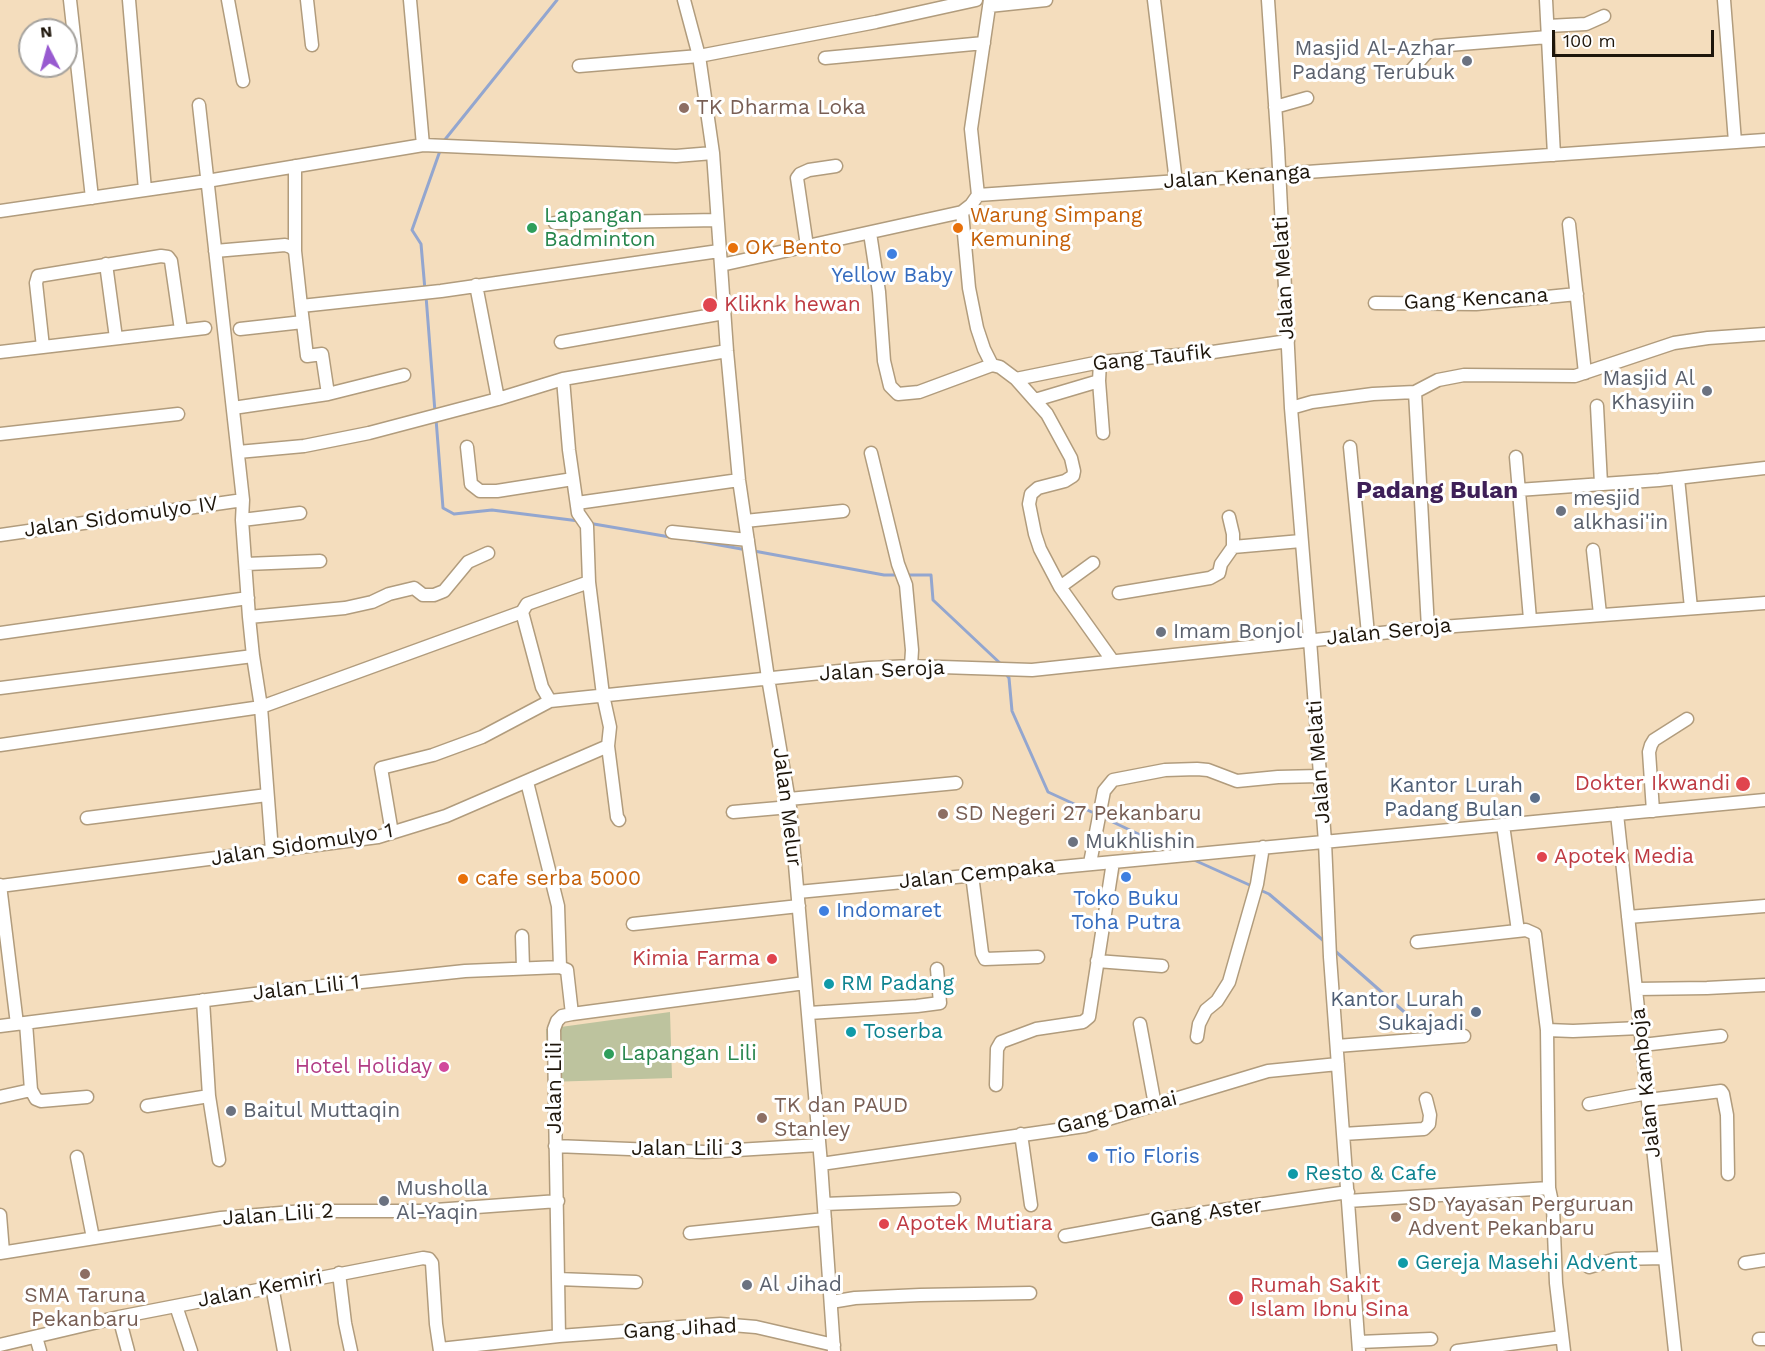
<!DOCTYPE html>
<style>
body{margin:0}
#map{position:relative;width:1765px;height:1351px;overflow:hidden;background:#f4ddbd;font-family:"Work Sans",sans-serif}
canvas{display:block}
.north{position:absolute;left:18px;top:18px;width:60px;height:60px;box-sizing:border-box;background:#fff;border:2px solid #a5a29d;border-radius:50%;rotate:354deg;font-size:16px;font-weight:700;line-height:24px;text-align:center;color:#1e160b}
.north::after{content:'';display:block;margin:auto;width:21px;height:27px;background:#985ad0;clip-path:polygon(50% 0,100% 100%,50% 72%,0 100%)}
.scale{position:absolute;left:1552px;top:30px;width:162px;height:27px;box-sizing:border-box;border:3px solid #1e160b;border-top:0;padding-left:8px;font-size:18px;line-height:21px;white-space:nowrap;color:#1e160b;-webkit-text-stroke:4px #fff;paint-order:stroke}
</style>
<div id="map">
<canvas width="1765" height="1351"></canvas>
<div class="north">N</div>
<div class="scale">100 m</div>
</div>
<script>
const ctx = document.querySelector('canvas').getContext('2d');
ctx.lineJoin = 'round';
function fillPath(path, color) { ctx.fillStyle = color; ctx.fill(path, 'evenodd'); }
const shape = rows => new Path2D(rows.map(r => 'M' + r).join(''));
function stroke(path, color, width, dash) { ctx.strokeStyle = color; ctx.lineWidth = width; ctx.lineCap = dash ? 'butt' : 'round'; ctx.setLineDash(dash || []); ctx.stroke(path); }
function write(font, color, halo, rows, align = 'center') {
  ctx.font = font + ' "Work Sans",sans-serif'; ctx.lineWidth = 6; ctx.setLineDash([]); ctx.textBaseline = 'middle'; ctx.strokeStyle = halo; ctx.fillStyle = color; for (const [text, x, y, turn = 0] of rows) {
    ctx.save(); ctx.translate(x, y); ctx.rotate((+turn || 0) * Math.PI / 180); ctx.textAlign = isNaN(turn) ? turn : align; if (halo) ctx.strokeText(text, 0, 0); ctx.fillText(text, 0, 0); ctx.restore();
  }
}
fillPath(shape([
 [670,1012,672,1078,548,1082,546,1029]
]), '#bdc39e');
stroke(shape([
 [443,142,557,0],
 [425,290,421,244,412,230,441,148],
 [426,296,435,412],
 [436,419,443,508,454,514,492,510,579,521],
 [588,523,670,537],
 [686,539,747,550],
 [754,551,884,575,898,575],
 [904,575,931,575,933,600,1002,665],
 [1006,674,1009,678,1012,711,1048,792,1096,814],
 [1102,817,1177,852],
 [1194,860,1254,887],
 [1260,890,1269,894,1325,942],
 [1334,950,1427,1032]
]), '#93a6cf', 3);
const minor = shape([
 [70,0,92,198],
 [129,0,145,190],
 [228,0,243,81],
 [307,0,312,45],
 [410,0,423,145],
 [684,0,699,56,713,153,727,351,739,480,768,678,790,807,821,1164,834,1351],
 [1154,0,1176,182],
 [1268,0,1278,148,1291,408,1310,640,1325,842,1330,957,1359,1351],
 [1546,0,1554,155],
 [1724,0,1735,142],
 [989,6,1046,0],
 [1548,26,1586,24,1604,16],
 [825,58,984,43],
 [579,66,699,56,876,22,976,0],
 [1410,72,1428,51,1436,46,1548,37],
 [199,105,243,500,242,520,249,617,253,656,261,707,272,851],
 [1275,107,1307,98],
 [295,166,295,251],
 [978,195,971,129,990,0],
 [0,211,207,181,423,145,676,156,713,153],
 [962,212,969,288,977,328,984,349,992,365,1000,367,1016,379,1047,414,1071,458,1074,471,1073,476,1065,481,1038,488,1031,494,1029,504,1035,534,1040,549,1060,587,1112,660],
 [555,223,717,220],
 [1569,224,1585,373],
 [870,233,879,292,884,361,890,386,898,394,919,392,992,365],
 [807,246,797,178,800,174,809,170,836,166],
 [215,251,285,245,291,247,295,251,301,306,441,291,719,251],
 [106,264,116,338],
 [721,265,953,214,962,212,971,205,978,195,1765,140],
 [476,285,498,399],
 [1375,303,1476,304,1577,294],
 [301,306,307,356,322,354,328,394,404,375],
 [240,329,303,322],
 [561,342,724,313],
 [43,347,36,283,38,276,161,256,168,257,171,261,181,330],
 [0,352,205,328],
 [1100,362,1099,381,1103,433],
 [1016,379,1100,362,1213,352,1288,341],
 [1035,400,1099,381],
 [1597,406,1601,484],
 [233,408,328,394],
 [1291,408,1312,402,1373,394,1415,392],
 [0,434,178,414],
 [467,447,471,484,480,491,497,491,573,479],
 [1350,447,1368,634],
 [238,452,304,446,369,433,498,399,563,379,727,351],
 [871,453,898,564,906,585,912,650,911,666],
 [1516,457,1530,619],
 [1678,478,1691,608],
 [1518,490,1659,480,1765,468],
 [577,503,739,480],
 [1229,517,1233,534,1233,547,1301,541],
 [242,520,300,513],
 [745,521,843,511],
 [672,532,748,540],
 [0,535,243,500],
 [1593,550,1600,614],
 [246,564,320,561],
 [1060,587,1093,563],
 [1119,593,1210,578,1219,573,1221,564,1233,547],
 [522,612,527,604,589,582],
 [249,617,345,608,372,602,389,594,414,588,423,595,434,595,444,591,468,562,488,553],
 [1428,628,1415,392,1438,380,1464,375,1575,376,1674,343,1708,338,1765,334],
 [0,633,248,598],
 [0,688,253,656],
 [0,745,261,707,522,612,542,687,550,701,869,668,911,666,1032,670,1428,628,1765,603],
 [608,746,617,817,619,820],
 [527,782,558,906,560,967],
 [789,799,956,783],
 [1653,811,1649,752,1651,745,1654,740,1687,719],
 [733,812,790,807],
 [1617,814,1675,1351],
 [87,818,267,795],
 [1503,825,1518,931],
 [392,833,381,768,433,755,482,737,550,701],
 [1090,863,1104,791,1113,780,1165,770,1197,769,1208,770,1237,781,1278,777,1320,776],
 [972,875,982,953,985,959,1038,957],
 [0,885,17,1024],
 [0,886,378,837,446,816,608,746,610,727,603,695,589,582,587,526,578,513,569,450,563,379],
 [798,892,1765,800],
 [1628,917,1765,906],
 [633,924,799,906],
 [522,936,523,968],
 [1417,942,1526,930,1535,934,1547,1030,1549,1188,1553,1207,1556,1283,1564,1351],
 [1097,961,1162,966],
 [1636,989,1707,988,1765,985],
 [203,1000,209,1096,219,1160],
 [809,1013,917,1006,940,1003,937,969],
 [26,1023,31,1090,36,1099,41,1101,87,1097],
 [1140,1024,1155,1105],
 [0,1026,286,990,465,971,560,967,567,970,572,1014],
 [1547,1030,1573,1031,1640,1028],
 [1197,1037,1199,1024,1206,1010,1217,1001,1229,982,1257,884,1263,847],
 [1642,1045,1721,1036],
 [1337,1046,1464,1036],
 [996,1085,997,1049,1001,1042,1036,1029,1083,1022,1089,1017,1113,862],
 [0,1097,31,1090],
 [1648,1100,1721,1091,1723,1094,1727,1115,1728,1174],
 [1589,1104,1648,1093],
 [147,1106,209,1096],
 [1021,1134,1031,1205],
 [1343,1134,1424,1129,1429,1124,1430,1115,1426,1099],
 [555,1146,704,1152,819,1145],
 [77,1157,93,1238],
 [821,1164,1085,1126,1268,1071,1338,1064],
 [1348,1201,1549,1188],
 [824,1204,954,1199],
 [0,1215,3,1252],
 [690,1233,825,1219],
 [1065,1236,1153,1220,1348,1192],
 [0,1253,221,1218,304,1211,422,1211,558,1201],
 [1745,1263,1765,1260],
 [1589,1267,1616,1259,1665,1258],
 [339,1273,345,1323,351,1351],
 [558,1279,636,1282],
 [272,1286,284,1351],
 [831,1302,855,1298,920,1295,1030,1293],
 [176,1306,191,1351],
 [119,1317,128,1351],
 [559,1336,555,1106,554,1029,557,1021,562,1016,572,1014,805,983],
 [36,1337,40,1351],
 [1759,1339,1765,1339],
 [1359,1342,1431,1339],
 [0,1345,119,1317,423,1258,429,1259,432,1263,436,1324,440,1351],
 [440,1349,559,1336,720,1324,756,1327,834,1345],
 [1457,1351,1562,1337]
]);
stroke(minor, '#b19c7d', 15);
stroke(minor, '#fff', 12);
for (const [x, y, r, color] of [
 [1467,61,6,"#6b7280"],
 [684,108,6,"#8d6e63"],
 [532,228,6,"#2e9e5b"],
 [958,228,6,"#e8710a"],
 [733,248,6,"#e8710a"],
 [892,254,6,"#3f7fe0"],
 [710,305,8,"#e0444e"],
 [1707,391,6,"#6b7280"],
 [1561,511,6,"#6b7280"],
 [1161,632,6,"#6b7280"],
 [1743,784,8,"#e0444e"],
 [1535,798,6,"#5c6f8a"],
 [943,814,6,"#8d6e63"],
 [1073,842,6,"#6b7280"],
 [1542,857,6,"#e0444e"],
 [1126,877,6,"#3f7fe0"],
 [463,879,6,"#e8710a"],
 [824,911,6,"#3f7fe0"],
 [772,959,6,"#e0444e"],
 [829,984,6,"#0f9aa8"],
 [1476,1012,6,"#5c6f8a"],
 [851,1032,6,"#0f9aa8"],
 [609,1054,6,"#2e9e5b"],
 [444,1067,6,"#d1479c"],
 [231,1111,6,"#6b7280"],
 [762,1118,6,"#8d6e63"],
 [1093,1157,6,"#3f7fe0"],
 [1293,1174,6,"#0f9aa8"],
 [384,1201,6,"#6b7280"],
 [1396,1217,6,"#8d6e63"],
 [884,1224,6,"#e0444e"],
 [1403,1263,6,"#0f9aa8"],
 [85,1274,6,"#8d6e63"],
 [747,1285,6,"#6b7280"],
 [1236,1298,8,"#e0444e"]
]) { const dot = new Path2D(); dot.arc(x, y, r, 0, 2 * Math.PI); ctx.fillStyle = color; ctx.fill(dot); stroke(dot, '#fff', 2); }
write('21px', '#5b616d', '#fff', [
 ["Masjid Al-Azhar",1455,49,"right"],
 ["Padang Terubuk",1455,73,"right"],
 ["Masjid Al",1695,379,"right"],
 ["Khasyiin",1695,403,"right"],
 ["mesjid",1573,499],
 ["alkhasi'in",1573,523],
 ["Imam Bonjol",1173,632],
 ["Mukhlishin",1085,842],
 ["Baitul Muttaqin",243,1111],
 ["Musholla",396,1189],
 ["Al-Yaqin",396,1213],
 ["Al Jihad",759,1285]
], 'left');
write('21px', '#785e54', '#fff', [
 ["TK Dharma Loka",696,108],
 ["SD Negeri 27 Pekanbaru",955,814],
 ["TK dan PAUD",774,1106],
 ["Stanley",774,1130],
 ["SD Yayasan Perguruan",1408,1205],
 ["Advent Pekanbaru",1408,1229],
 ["SMA Taruna",85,1296,"center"],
 ["Pekanbaru",85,1320,"center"]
], 'left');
write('21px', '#1e160b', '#fff', [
 ["Jalan Kenanga",1237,177,-4],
 ["Jalan Melati",1284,278,-93],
 ["Gang Kencana",1476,299,-3],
 ["Gang Taufik",1152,358,-6],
 ["Jalan Sidomulyo IV",121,517,-8],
 ["Jalan Seroja",1389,632,-6],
 ["Jalan Seroja",882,671,-3],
 ["Jalan Melati",1319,762,-94],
 ["Jalan Melur",787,807,83],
 ["Jalan Sidomulyo 1",302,845,-9],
 ["Jalan Cempaka",977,874,-6],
 ["Jalan Lili 1",306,988,-6],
 ["Jalan Kamboja",1646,1083,-96],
 ["Jalan Lili",555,1088,-90],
 ["Gang Damai",1117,1113,-14],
 ["Jalan Lili 3",687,1149],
 ["Gang Aster",1206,1213,-8],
 ["Jalan Lili 2",278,1215,-4],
 ["Jalan Kemiri",260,1289,-11],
 ["Gang Jihad",680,1329,-3]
]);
write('21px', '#27864d', '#fff', [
 ["Lapangan",544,216],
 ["Badminton",544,240],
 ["Lapangan Lili",621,1054]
], 'left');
write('21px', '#c56008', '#fff', [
 ["Warung Simpang",970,216],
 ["Kemuning",970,240],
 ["OK Bento",745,248],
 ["cafe serba 5000",475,879]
], 'left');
write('21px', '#366cbe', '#fff', [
 ["Yellow Baby",892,276],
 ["Toko Buku",1126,899],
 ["Toha Putra",1126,923],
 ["Indomaret",836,911,"left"],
 ["Tio Floris",1105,1157,"left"]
]);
write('21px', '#be3a42', '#fff', [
 ["Kliknk hewan",724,305],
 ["Dokter Ikwandi",1730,784,"right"],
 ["Apotek Media",1554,857],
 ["Kimia Farma",760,959,"right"],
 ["Apotek Mutiara",896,1224],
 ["Rumah Sakit",1250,1286],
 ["Islam Ibnu Sina",1250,1310]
], 'left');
write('21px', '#4e5e75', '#fff', [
 ["Kantor Lurah",1523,786],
 ["Padang Bulan",1523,810],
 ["Kantor Lurah",1464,1000],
 ["Sukajadi",1464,1024]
], 'right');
write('21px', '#0d838f', '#fff', [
 ["RM Padang",841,984],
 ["Toserba",863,1032],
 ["Resto & Cafe",1305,1174],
 ["Gereja Masehi Advent",1415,1263]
], 'left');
write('21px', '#b23c85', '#fff', [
 ["Hotel Holiday",432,1067]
], 'right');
write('bold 24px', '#3e2058', '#fff', [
 ["Padang Bulan",1437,491]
]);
</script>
